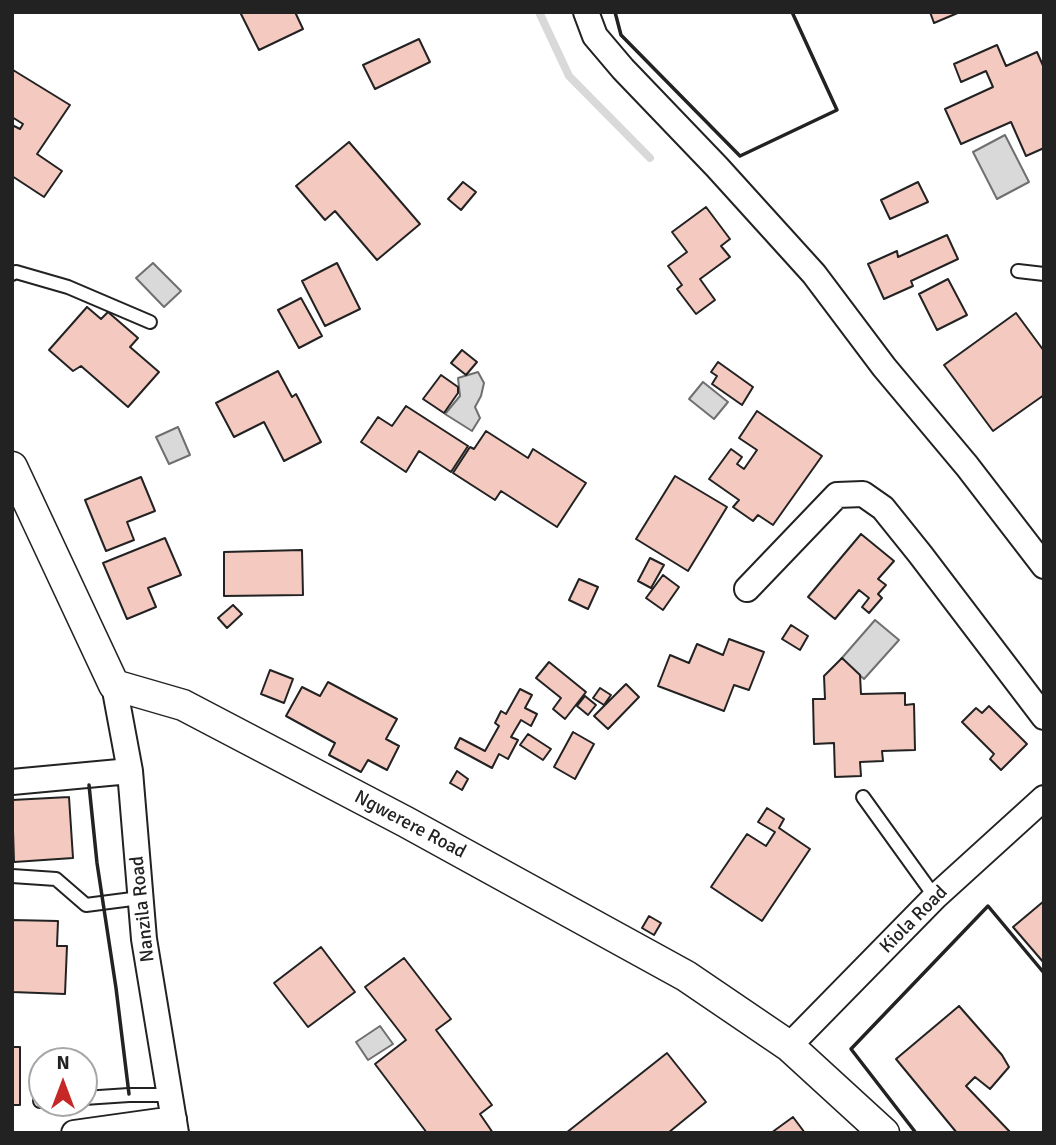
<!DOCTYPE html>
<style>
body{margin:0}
#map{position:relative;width:1056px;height:1145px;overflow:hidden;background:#fff;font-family:Signika,sans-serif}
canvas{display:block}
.frame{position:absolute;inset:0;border:14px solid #222;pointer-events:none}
.north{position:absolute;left:28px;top:1047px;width:70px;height:70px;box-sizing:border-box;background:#fff;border:2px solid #a7a7a7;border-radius:50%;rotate:0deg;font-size:19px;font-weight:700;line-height:28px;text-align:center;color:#222}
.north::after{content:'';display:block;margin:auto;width:24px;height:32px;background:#c62828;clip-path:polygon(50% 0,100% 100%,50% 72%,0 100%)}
</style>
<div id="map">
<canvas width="1056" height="1145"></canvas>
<div class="frame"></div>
<div class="north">N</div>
</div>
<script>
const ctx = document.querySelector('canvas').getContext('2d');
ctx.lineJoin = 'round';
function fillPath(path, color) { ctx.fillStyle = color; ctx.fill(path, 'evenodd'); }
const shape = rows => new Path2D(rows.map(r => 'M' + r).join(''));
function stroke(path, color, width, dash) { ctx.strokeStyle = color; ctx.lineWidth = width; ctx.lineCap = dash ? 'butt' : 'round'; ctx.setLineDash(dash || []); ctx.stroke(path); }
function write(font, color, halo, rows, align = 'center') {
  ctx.font = font + ' Signika,sans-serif'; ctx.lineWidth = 5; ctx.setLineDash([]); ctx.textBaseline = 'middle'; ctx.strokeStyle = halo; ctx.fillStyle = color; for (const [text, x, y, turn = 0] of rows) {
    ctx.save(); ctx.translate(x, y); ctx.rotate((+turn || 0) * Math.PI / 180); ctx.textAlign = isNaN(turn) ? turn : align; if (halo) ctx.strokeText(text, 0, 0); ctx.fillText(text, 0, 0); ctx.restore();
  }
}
const water = shape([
 [1005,135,1029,182,997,199,973,152,1005,135],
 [153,263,181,291,164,307,136,278,153,263],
 [478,372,484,383,481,396,475,407,480,418,472,431,445,414,460,396,458,378,478,372],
 [703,382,728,402,714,419,689,399,703,382],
 [178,427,190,455,169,464,156,437,178,427],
 [875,620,899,640,864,679,841,659,875,620],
 [380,1026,393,1044,368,1060,356,1042,380,1026]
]);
fillPath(water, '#d9d9d9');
stroke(water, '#6f6f6f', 2);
stroke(shape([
 [539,12,569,76,650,158]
]), '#d9d9d9', 8);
const building = shape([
 [240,12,295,12,303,29,259,50,240,12],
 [930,12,960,12,934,23,930,12],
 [419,39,430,62,375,89,363,65,419,39],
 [997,45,1006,66,1037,52,1044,68,1044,148,1026,156,1011,122,961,144,945,109,993,87,986,71,961,82,954,64,997,45],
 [13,70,70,105,37,154,62,171,44,197,12,176,12,125,20,129,23,124,12,117,13,70],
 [349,142,420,224,377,260,335,211,325,220,296,186,349,142],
 [463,182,476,192,461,210,448,199,463,182],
 [918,182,928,202,890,219,881,200,918,182],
 [706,207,730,239,721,246,730,257,700,279,715,300,696,314,677,289,682,285,668,266,687,252,672,232,706,207],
 [947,235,958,259,911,281,913,286,884,299,868,264,897,251,898,257,947,235],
 [337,263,360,309,325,326,302,281,337,263],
 [948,279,967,315,937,330,919,294,948,279],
 [301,298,322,336,299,348,278,310,301,298],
 [87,307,101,319,108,312,138,338,130,347,159,372,128,407,81,366,73,371,49,350,87,307],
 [1016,313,1044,351,1044,395,993,431,944,365,1016,313],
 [462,350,477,362,466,375,451,363,462,350],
 [718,362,753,387,742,405,712,384,717,376,711,372,718,362],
 [278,371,292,397,296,394,321,442,284,461,264,422,234,437,216,403,278,371],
 [441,375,458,387,458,393,444,413,423,399,441,375],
 [406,406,468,446,451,472,419,451,406,472,361,442,378,417,392,426,406,406],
 [757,411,822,456,773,525,758,515,753,521,733,507,739,500,709,479,731,449,742,457,737,464,744,469,757,450,739,438,757,411],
 [486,431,528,458,533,449,586,483,557,527,501,491,495,500,453,473,470,447,474,449,486,431],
 [675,476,727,507,688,571,636,539,675,476],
 [141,477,155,511,127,522,134,540,106,551,85,500,141,477],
 [861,534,894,561,878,579,886,585,878,594,882,598,869,613,862,607,869,598,859,590,835,619,808,597,861,534],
 [165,538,181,575,148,588,156,607,127,619,103,563,165,538],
 [302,550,303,595,224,596,224,552,302,550],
 [650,558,664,565,651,588,638,581,650,558],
 [663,575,679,587,663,610,646,598,663,575],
 [579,579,598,587,588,609,569,600,579,579],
 [233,605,242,614,227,628,218,618,233,605],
 [791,625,808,636,800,650,782,639,791,625],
 [729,639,764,652,749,690,734,685,724,711,658,686,670,655,689,663,697,644,723,655,729,639],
 [842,658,860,675,861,694,905,693,905,705,914,704,915,750,882,751,883,761,860,762,861,776,835,777,834,743,814,744,813,699,825,699,824,676,842,658],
 [549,662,586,692,565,719,553,709,561,698,536,678,549,662],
 [270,670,293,679,284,703,261,694,270,670],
 [328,682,397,719,386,739,399,746,387,770,368,760,361,772,329,755,335,743,286,716,302,687,320,696,328,682],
 [626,684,639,697,608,729,594,716,626,684],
 [600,688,611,695,604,705,593,698,600,688],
 [520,689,532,695,525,708,537,714,531,726,521,720,511,737,518,740,508,759,499,754,492,768,455,748,460,738,485,751,499,726,495,723,501,711,506,714,520,689],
 [585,696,596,705,588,715,577,706,585,696],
 [989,706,1027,744,1001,770,990,759,994,754,962,722,976,708,982,713,989,706],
 [573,732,594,744,575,779,554,767,573,732],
 [528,734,551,749,543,760,520,745,528,734],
 [457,771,468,779,462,790,450,783,457,771],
 [69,797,73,858,14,862,12,800,69,797],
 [767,808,784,819,779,828,810,849,762,921,711,887,747,834,766,846,775,832,758,822,767,808],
 [1044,901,1044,963,1013,927,1044,901],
 [649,916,661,923,654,935,642,928,649,916],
 [12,920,58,921,57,946,67,946,65,994,12,992,12,920],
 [321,947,355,992,308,1027,274,983,321,947],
 [404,958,451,1019,436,1030,492,1105,480,1114,493,1133,427,1133,375,1064,406,1040,365,987,404,958],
 [959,1006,1002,1055,1009,1067,990,1089,975,1077,966,1086,1011,1133,957,1133,896,1059,959,1006],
 [12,1047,20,1047,20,1105,12,1105,12,1047],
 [667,1053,706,1102,668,1133,566,1133,667,1053],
 [793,1117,805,1133,771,1133,793,1117]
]);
fillPath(building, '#f3c9c0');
stroke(building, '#222', 2);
const service = shape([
 [1018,271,1044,274],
 [12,274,16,272,68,287,150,322],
 [863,797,935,897],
 [12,876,56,879,86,905,140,898],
 [84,1098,129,1095,171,1095],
 [40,1101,42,1101]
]);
const minor = shape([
 [586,12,595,36,623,69,717,167,814,274,884,367,967,466,1044,566],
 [747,589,837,495,863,494,883,508,920,554,1044,717],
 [114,685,130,771,144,939,176,1133],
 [12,782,130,771],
 [789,1046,935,897,1044,798],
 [74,1133,174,1119]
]);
const tertiary = shape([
 [12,467,114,685,183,705,406,822,686,976,789,1046,884,1133]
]);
stroke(service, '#222', 16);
stroke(minor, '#222', 28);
stroke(tertiary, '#222', 33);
stroke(service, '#fff', 12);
stroke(minor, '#fff', 24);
stroke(tertiary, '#fff', 30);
stroke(shape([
 [615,12,621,35,740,156,837,110,792,12],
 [89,785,97,863,116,988,129,1094],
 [916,1133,851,1049,988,906,1044,973]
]), '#222', 3.5);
write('19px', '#222', '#fff', [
 ["Ngwerere Road",410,825,28],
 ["Nanzila Road",143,909,-96],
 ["Kiola Road",914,920,-45]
]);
</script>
